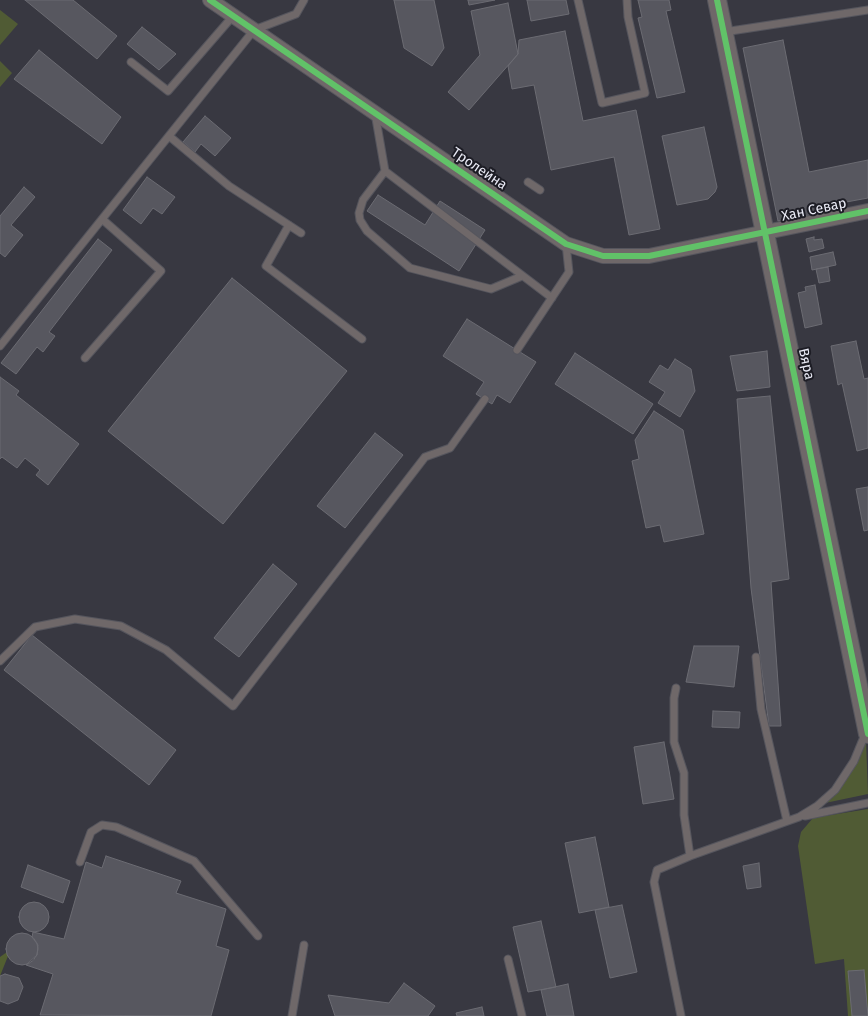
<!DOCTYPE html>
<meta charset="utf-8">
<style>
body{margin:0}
canvas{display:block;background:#383841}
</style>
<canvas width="868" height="1016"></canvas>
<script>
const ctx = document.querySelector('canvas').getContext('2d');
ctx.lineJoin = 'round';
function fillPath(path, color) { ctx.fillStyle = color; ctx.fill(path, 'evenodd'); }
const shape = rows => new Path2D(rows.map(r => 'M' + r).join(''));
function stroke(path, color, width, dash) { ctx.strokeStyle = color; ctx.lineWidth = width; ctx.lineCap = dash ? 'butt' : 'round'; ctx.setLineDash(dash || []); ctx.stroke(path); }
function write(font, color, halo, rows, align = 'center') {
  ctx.font = font + ' "Fira Sans",sans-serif'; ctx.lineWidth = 4; ctx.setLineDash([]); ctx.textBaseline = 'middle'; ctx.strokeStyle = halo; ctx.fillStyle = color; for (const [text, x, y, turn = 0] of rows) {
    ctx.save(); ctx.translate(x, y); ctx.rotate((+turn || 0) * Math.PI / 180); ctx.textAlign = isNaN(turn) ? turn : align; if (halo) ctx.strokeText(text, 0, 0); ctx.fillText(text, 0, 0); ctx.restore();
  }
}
fillPath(shape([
 [0,10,18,24,0,45],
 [0,61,12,73,0,87],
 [866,741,868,794,825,803],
 [868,809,868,1016,848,1016,844,959,815,964,798,846,801,832,813,818]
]), '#505b34');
fillPath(shape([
 [7,952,8,956,0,976,0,957]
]), '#525e31');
const building = shape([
 [25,0,73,0,117,36,97,59,25,0],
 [394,0,434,0,444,48,432,66,404,48,394,0],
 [468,0,495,0,469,5,468,0],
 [527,0,566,0,569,14,531,21,527,0],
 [638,0,669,0,671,10,666,11,685,92,657,98,638,18,642,17,638,0],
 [508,3,518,54,469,110,448,92,480,55,471,11,508,3],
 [142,27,176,54,159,70,127,44,142,27],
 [565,31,583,121,636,110,660,229,629,235,614,157,551,170,534,85,512,89,508,66,518,54,519,40,565,31],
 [783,40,809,172,868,160,868,198,819,207,820,213,778,221,743,48,783,40],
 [39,50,121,117,102,144,14,79,39,50],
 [205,116,231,138,215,156,201,144,195,152,183,142,205,116],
 [704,127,717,187,715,192,708,199,677,205,662,136,704,127],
 [147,177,175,197,162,214,153,208,141,224,123,210,147,177],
 [24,187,35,197,11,225,23,235,5,257,0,253,0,216,24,187],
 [378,195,425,225,440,201,485,230,459,271,367,211,378,195],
 [814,237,814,240,822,239,824,248,809,252,806,239,814,237],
 [98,239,112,250,49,332,55,336,43,352,37,347,16,374,1,363,98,239],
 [833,252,836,265,812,270,810,257,833,252],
 [828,267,830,281,819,283,816,269,828,267],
 [232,278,347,371,223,524,108,431,232,278],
 [815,285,822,324,805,328,798,293,806,291,805,287,815,285],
 [467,319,536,362,510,403,497,395,492,404,476,394,484,382,443,356,467,319],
 [856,341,864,379,868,378,868,448,857,451,842,383,838,385,831,346,856,341],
 [767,351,770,387,737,391,730,356,767,351],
 [575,353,653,404,633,434,555,384,575,353],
 [675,359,691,369,695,391,680,417,658,403,665,392,649,382,660,365,668,370,675,359],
 [0,377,19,391,16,395,79,444,48,485,36,475,40,470,25,458,17,468,2,457,0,459,0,377],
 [770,396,789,579,771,582,781,726,769,726,751,588,737,399,770,396],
 [654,411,683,430,704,534,664,542,660,525,646,528,632,461,639,459,635,440,654,411],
 [375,433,403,455,345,528,317,506,375,433],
 [868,487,868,530,864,531,856,489,868,487],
 [273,564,297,584,239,657,214,638,273,564],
 [32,635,176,750,149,785,4,670,32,635],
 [694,646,739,646,734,687,686,682,694,646],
 [713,711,740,712,739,728,712,727,713,711],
 [664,742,674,799,643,804,634,747,664,742],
 [595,837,609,907,579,913,565,843,595,837],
 [106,856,181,881,176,893,226,909,216,946,229,950,211,1016,40,1015,53,974,26,965,37,955,38,945,32,937,33,932,64,939,86,862,102,868,106,856],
 [759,863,761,887,747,889,743,866,759,863],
 [28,865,70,881,63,903,21,887,28,865],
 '19 917a15 15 0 1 1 30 0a15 15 0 1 1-30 0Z',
 [622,905,637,972,610,978,595,910,622,905],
 [541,921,556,987,528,992,513,927,541,921],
 '6 949a16 16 0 1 1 32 0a16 16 0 1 1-32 0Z',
 [864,970,868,1016,852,1016,848,971,864,970],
 [5,974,19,978,23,987,18,1000,8,1004,0,1001,0,976,5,974],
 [404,983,435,1006,428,1016,335,1016,328,995,389,1003,404,983],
 [568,984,574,1016,547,1016,541,990,568,984],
 [482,1007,484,1016,457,1016,456,1013,482,1007]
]);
fillPath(building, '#57575f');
stroke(building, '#6b6b72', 1);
const service = shape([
 [578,0,602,103,645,93,628,17,627,0],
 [724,32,868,10],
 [131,62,168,91,233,16],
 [375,113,385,171,552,298],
 [169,136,229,186,301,233],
 [385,171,363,200,359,213,360,220,367,231,410,268,491,289,522,276],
 [528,182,540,190],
 [289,225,266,266,362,339],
 [0,346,254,30,296,14,304,0],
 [517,350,569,272,566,244],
 [85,358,161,271,102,219],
 [756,657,761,709,787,821],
 [0,661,35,627,75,619,121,626,166,650,233,706,425,457,450,448,485,399],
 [676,688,674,698,674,742,684,773,684,815,690,856],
 [805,816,868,803],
 [80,862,91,832,102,825,116,827,194,861,258,936],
 [508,959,522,1016],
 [292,1016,304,945],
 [681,1016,654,882,657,870,690,856,799,817,817,806,835,790,854,761,866,732]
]);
const minor = shape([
 [210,0,566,244,603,256,649,256,868,211]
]);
const tertiary = shape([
 [717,0,868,734]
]);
stroke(service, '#55555d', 9);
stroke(minor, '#55555d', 16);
stroke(tertiary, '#55555d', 20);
stroke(service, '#6f6869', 7);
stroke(minor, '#6f6869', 14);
stroke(tertiary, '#6f6869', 18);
stroke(shape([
 [210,0,566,244,603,256,649,256,868,211],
 [717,0,868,734]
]), '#61c268', 6);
write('14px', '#eaebf6', '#1d1d25', [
 ["Тролейна",479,169,34],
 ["Хан Севар",814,210,-12],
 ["Вяра",806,364,78]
]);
</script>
